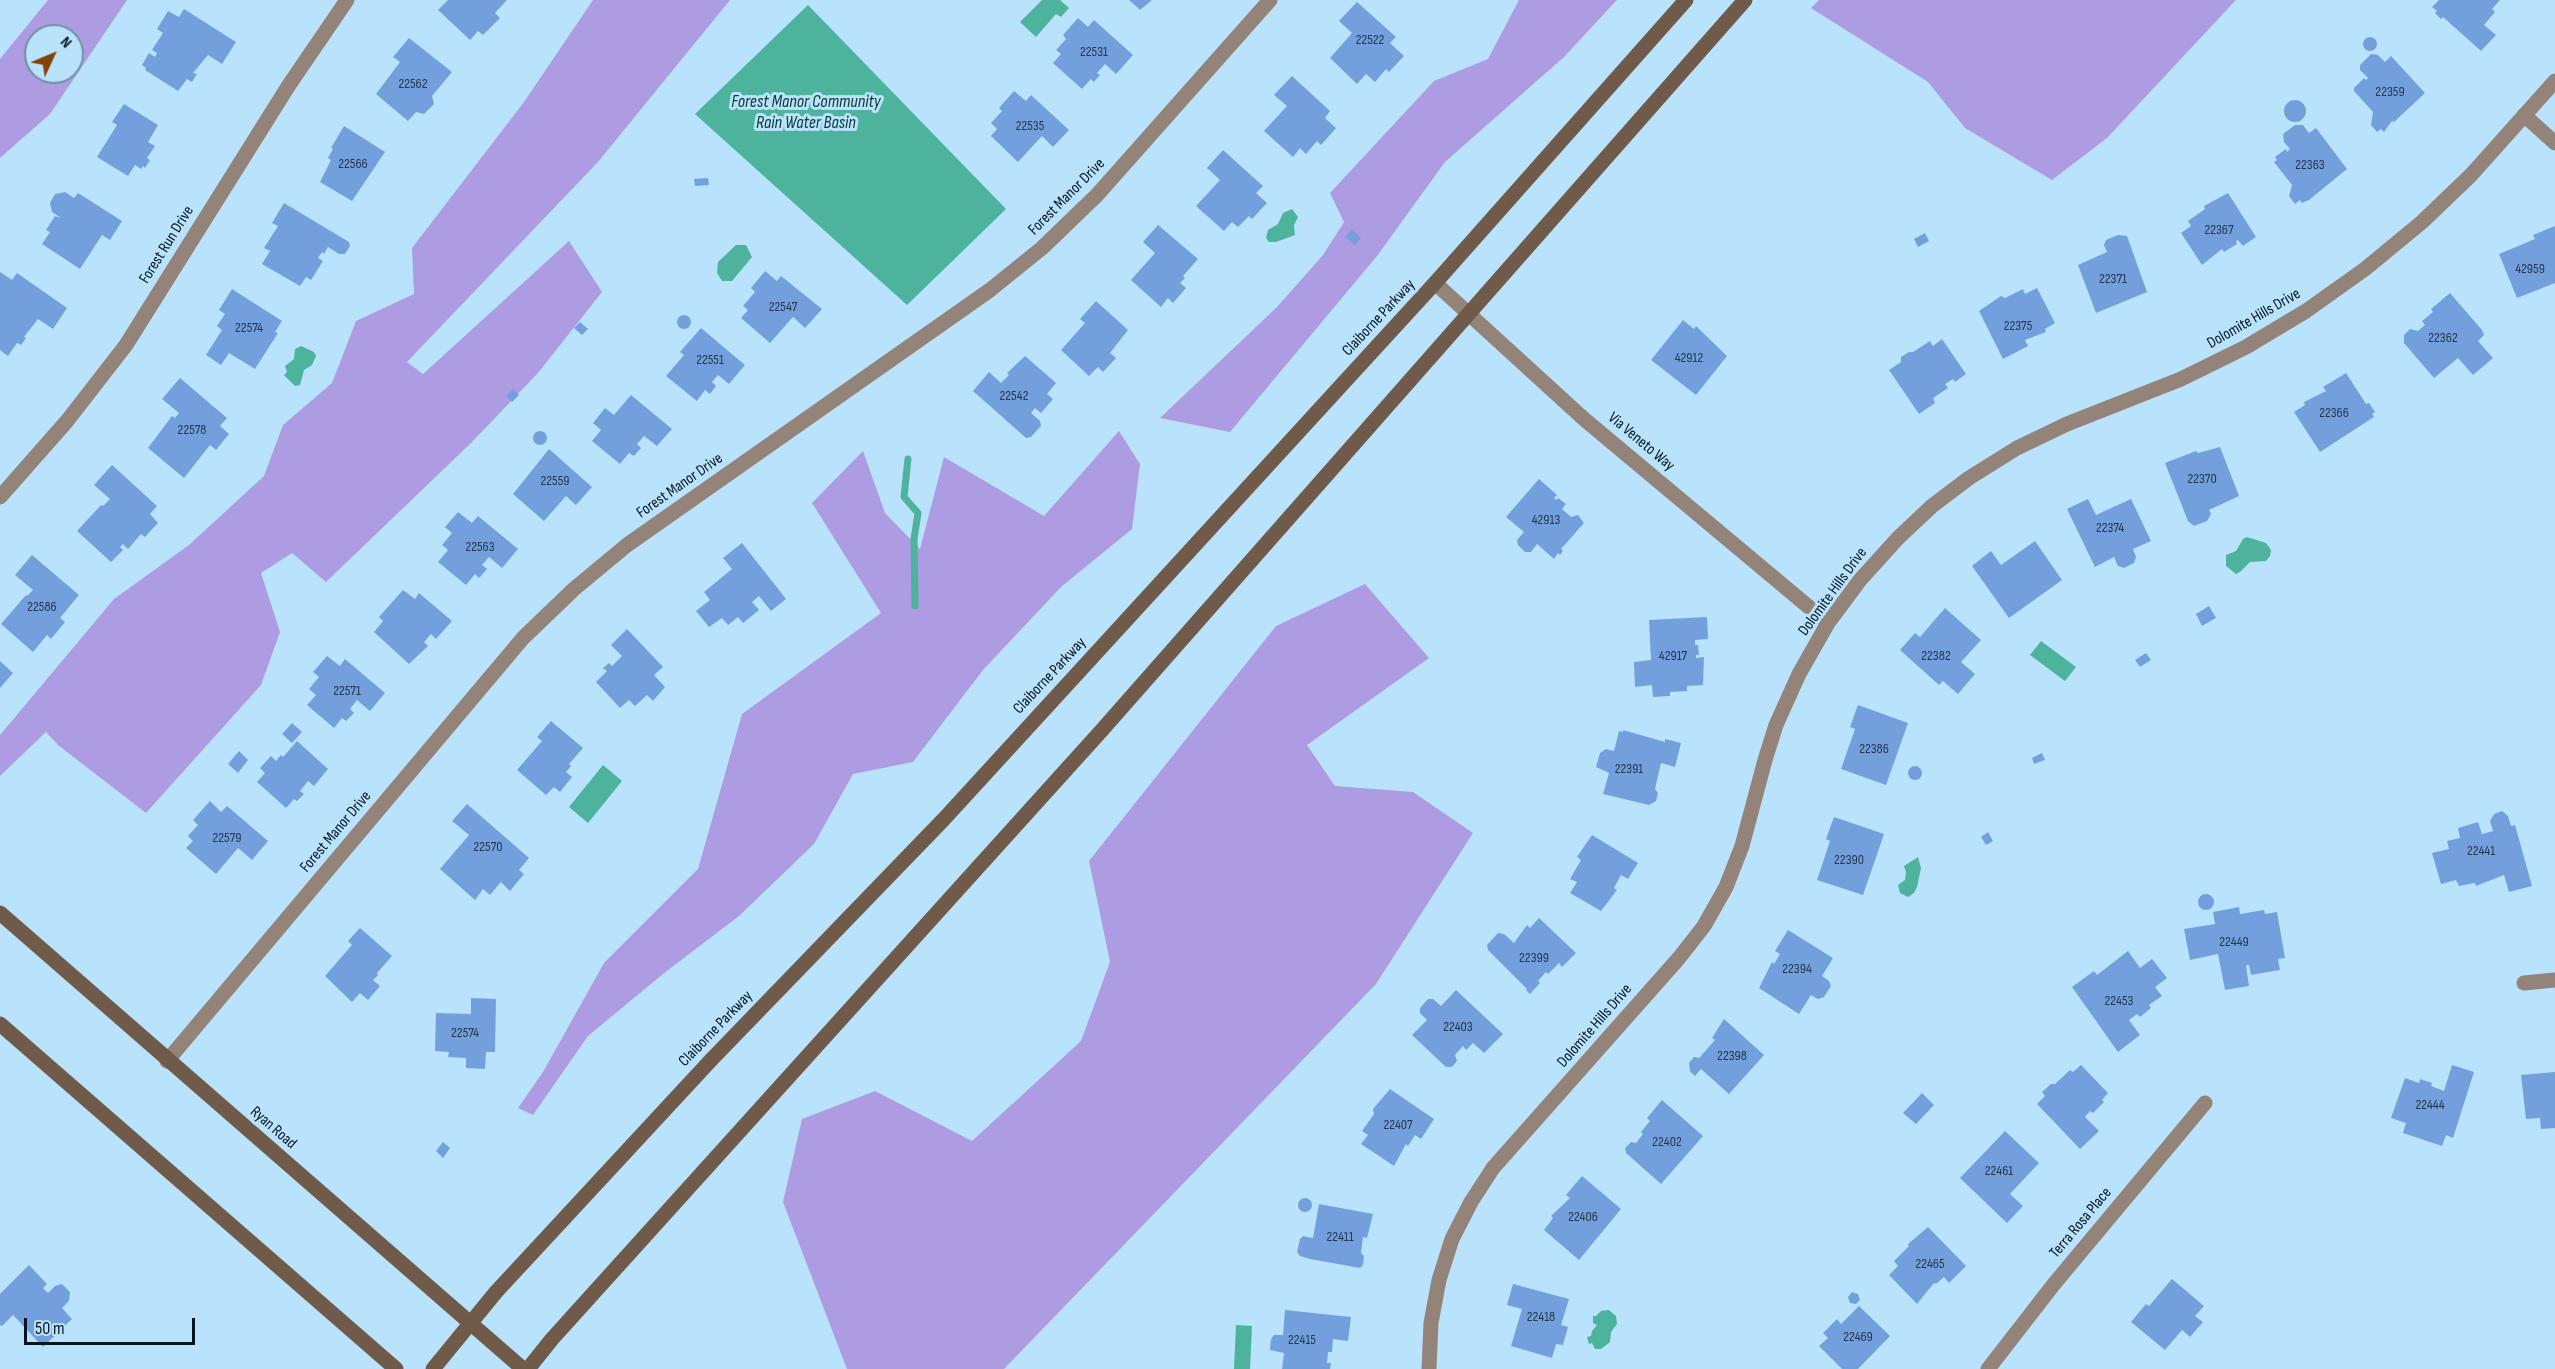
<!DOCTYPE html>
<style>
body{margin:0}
#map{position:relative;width:2555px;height:1369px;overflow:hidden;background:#b9e2fc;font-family:"Sofia Sans Condensed",sans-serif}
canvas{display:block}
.north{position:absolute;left:24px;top:24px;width:60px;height:60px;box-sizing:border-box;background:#b9e2fc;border:2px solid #7190a4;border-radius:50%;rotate:46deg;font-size:16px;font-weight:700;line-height:24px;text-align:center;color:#06161f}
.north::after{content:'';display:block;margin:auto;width:21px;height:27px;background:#824306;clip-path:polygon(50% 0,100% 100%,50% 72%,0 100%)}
.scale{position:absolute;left:24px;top:1318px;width:171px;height:27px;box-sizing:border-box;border:3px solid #06161f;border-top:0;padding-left:8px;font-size:18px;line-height:21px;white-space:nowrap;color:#06161f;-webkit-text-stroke:4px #b9e2fc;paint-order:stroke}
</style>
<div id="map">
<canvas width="2555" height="1369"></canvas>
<div class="north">N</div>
<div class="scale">50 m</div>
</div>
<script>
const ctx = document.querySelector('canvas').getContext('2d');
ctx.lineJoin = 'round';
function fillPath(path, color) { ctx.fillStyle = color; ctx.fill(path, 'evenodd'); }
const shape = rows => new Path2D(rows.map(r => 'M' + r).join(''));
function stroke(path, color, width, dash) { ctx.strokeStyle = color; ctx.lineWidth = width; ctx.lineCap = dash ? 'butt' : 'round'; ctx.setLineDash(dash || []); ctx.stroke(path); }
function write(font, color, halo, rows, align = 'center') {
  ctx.font = font + ' "Sofia Sans Condensed",sans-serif'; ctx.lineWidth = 6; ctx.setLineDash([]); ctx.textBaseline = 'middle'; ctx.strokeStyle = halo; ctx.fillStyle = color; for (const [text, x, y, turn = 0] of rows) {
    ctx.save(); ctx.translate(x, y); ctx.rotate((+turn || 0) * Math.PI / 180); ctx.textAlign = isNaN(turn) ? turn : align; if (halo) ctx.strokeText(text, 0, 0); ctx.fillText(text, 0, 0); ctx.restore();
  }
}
fillPath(shape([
 [48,0,127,0,50,114,0,158,0,59],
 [36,36,72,36,72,72,36,72],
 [593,0,730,0,598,162,407,362,423,374,569,241,602,292,538,373,471,443,326,582,292,553,261,573,280,632,261,685,146,813,58,745,46,732,0,776,0,735,114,599,189,545,264,476,283,425,332,383,356,321,414,294,412,248,524,102],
 [1519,0,1617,0,1564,57,1445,162,1377,256,1230,432,1160,418,1277,307,1323,255,1344,222,1330,193,1434,81,1488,59],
 [1819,0,2236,0,2107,138,2052,180,1965,128,1928,82,1811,8],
 [1119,431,1140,464,1132,529,1061,587,983,670,913,762,853,774,814,844,739,916,663,974,588,1036,533,1115,518,1108,543,1072,604,963,698,869,742,714,881,613,812,503,863,451,885,513,920,549,944,457,1044,516],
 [1365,584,1429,658,1307,745,1335,786,1413,792,1473,833,1376,984,1004,1369,847,1369,783,1202,802,1119,875,1091,972,1141,1081,1041,1110,962,1089,861,1276,626]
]), '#ae9ce2');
fillPath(shape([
 [1042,0,1060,0,1069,8,1061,17,1056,14,1036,37,1020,22],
 [808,5,1006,209,907,305,695,114],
 [1292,209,1298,217,1294,225,1295,235,1276,242,1269,242,1266,238,1268,230,1278,224,1283,213],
 [736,245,746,245,752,257,732,281,722,281,717,273,718,262],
 [301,346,314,352,316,356,312,365,304,370,300,385,295,386,284,375,287,372,285,366,294,359,295,349],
 [2247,537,2266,543,2271,550,2270,556,2266,561,2250,562,2240,572,2236,574,2226,566,2226,555,2236,551,2243,539],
 [2041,641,2076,667,2065,681,2030,655],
 [603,765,622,781,588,823,569,807],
 [1918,857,1921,868,1917,887,1914,893,1908,897,1900,893,1898,885,1905,880,1906,872,1904,866],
 [1609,1310,1616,1316,1617,1324,1611,1332,1610,1342,1601,1349,1595,1349,1592,1343,1589,1344,1587,1337,1591,1336,1592,1331,1597,1325,1593,1323,1593,1316,1596,1316,1601,1311],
 [1236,1325,1252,1326,1250,1369,1234,1369]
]), '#4db39c');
stroke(shape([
 [908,459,904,497,918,513,914,539,915,606]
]), '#4db39c', 7);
fillPath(shape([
 [448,0,507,0,495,13,500,18,483,35,478,31,470,40,438,10],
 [1129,0,1152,0,1140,10],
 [2439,0,2500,0,2492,9,2495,12,2484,25,2496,35,2481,51,2443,17,2441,19,2435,13,2437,11,2432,7],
 [1357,2,1396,37,1390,43,1404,56,1389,72,1386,69,1375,82,1366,74,1357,84,1330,58,1352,33,1339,21],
 [184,9,236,42,222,64,208,55,193,73,197,74,192,82,187,79,178,91,145,70,146,68,142,65,149,53,155,57,157,53,152,50,163,33,157,29,168,11,179,17],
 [1078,18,1088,27,1094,20,1133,55,1116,74,1105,64,1097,73,1100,75,1094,82,1091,79,1082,89,1053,63,1061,54,1056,50,1066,39,1063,35],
 '2363 44a7 7 0 1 1 14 0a7 7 0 1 1-14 0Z',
 [409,38,452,72,432,96,434,104,424,114,416,112,408,121,376,94,400,62,393,57],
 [2371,54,2378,55,2385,62,2391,56,2425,93,2394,122,2392,121,2384,132,2381,129,2377,132,2371,125,2373,112,2354,91,2354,88,2364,78,2366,80,2368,78,2360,70,2360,65],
 [1292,76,1330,111,1325,118,1336,128,1321,145,1317,141,1306,154,1300,148,1293,157,1264,131,1287,106,1274,95],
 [1014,91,1026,101,1031,95,1069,130,1053,147,1042,136,1018,162,991,136,997,129,991,123,1002,111,999,108],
 '2284 111a11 11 0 1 1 22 0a11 11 0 1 1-22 0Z',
 [124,104,158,125,148,142,155,146,147,158,150,160,145,168,143,166,141,169,135,165,128,176,97,157,117,125,112,122],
 [2295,125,2303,125,2309,133,2316,128,2347,169,2309,200,2302,203,2300,200,2295,204,2289,196,2292,185,2274,162,2277,160,2275,157,2286,149,2287,152,2290,149,2284,142,2283,134],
 [344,126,385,152,352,201,320,182,331,160,328,158,333,149,331,148],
 [1223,150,1263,186,1256,193,1267,203,1252,219,1249,216,1238,227,1232,222,1224,231,1196,206,1220,180,1207,168],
 [708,178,709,185,695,186,694,179],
 [65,192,74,198,78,193,122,221,110,240,102,235,80,269,42,244,50,232,46,230,55,216,61,218,52,212,50,203,55,194],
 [2228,193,2256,237,2243,246,2238,240,2236,241,2237,244,2224,252,2222,249,2202,265,2181,233,2191,226,2188,221,2205,209,2204,206],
 [284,203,349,242,350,246,345,254,339,254,328,247,324,254,322,252,318,258,323,261,311,280,306,277,300,286,262,264,270,251,264,248,278,226,272,223],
 [1158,225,1198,259,1183,276,1185,278,1180,283,1186,288,1173,303,1168,298,1161,307,1131,280,1155,253,1143,242],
 [2555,226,2555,283,2517,298,2499,254,2535,239,2533,235],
 [1352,229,1361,238,1355,245,1345,237],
 [1925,233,1929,241,1918,247,1914,239],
 [2118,235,2127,236,2147,292,2096,313,2078,265,2107,252,2104,245,2106,240],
 [765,271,777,281,781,276,822,309,805,328,793,317,770,343,741,318,748,310,743,306,755,292,751,288],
 [0,272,12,280,17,273,67,308,53,329,38,319,24,337,26,338,21,345,17,343,8,356,0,350],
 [2037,288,2055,323,2045,329,2046,332,2025,340,2028,346,2003,359,1979,311,2001,296,2005,298,2023,289,2025,294],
 [232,289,282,321,275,332,278,333,255,369,229,353,221,365,206,355,222,330,217,326,225,314,219,310],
 [2450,293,2482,330,2484,335,2478,341,2493,358,2473,375,2458,358,2434,378,2404,343,2404,335,2410,329,2418,331,2425,325,2422,321,2433,312,2431,309],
 [1096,301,1128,330,1110,353,1116,358,1103,372,1098,367,1089,376,1061,350,1085,323,1080,319],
 '677 322a7 7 0 1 1 14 0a7 7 0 1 1-14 0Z',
 [1683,320,1694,329,1696,326,1727,356,1696,395,1651,360],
 [580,322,588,329,582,335,574,328],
 [701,328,745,365,729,384,718,375,712,382,716,386,710,394,705,390,697,401,666,376,684,355,680,352],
 [1942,339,1966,374,1955,382,1953,379,1945,384,1948,388,1933,398,1935,403,1919,414,1889,370,1901,362,1901,357,1909,352,1913,352,1930,341,1933,346],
 [1025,356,1056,383,1047,394,1053,399,1041,413,1035,408,1031,413,1040,421,1041,426,1031,437,1026,438,973,391,989,372,1001,383,1009,375,1007,373],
 [2346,373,2366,404,2369,403,2375,412,2372,414,2374,417,2320,452,2294,412,2305,405,2304,402,2326,391,2323,387],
 [180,378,227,418,220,426,229,434,216,450,210,445,184,478,148,448,172,416,175,418,179,413,162,399],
 [513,389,519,395,512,402,506,396],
 [631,395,672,429,657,446,644,436,637,444,641,448,634,456,629,453,620,464,592,441,601,430,593,423,605,408,614,415],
 '533 438a7 7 0 1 1 14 0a7 7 0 1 1-14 0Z',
 [2220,447,2239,496,2209,510,2211,514,2207,521,2194,526,2188,521,2165,463,2196,451,2198,453],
 [549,449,592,487,576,505,566,496,544,521,513,494],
 [112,465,157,506,150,514,158,523,145,537,141,534,128,549,123,544,120,547,123,550,111,562,77,531,101,505,103,506,110,499,94,485],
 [1539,479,1557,495,1554,498,1556,500,1558,498,1566,504,1562,509,1571,517,1578,515,1584,523,1561,549,1563,551,1560,555,1558,553,1554,559,1537,544,1531,552,1525,552,1518,545,1517,540,1524,532,1506,517],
 [2088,499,2096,515,2131,499,2151,541,2133,549,2136,557,2134,563,2124,568,2118,566,2114,557,2095,567,2067,509],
 [458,512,472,523,478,516,518,549,502,568,489,557,482,565,487,569,479,578,475,574,466,585,438,562,448,550,442,545,452,533,445,527],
 [2035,541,2062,580,2009,618,1972,566,1991,551,2001,565],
 [742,543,786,599,771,611,759,596,752,602,759,610,743,623,738,617,728,625,722,618,709,627,696,611,710,600,704,592,732,569,723,558],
 [32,555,79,595,60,618,65,622,51,639,47,635,33,652,1,624,26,595,27,596,33,590,15,575],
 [403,590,415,599,419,593,452,621,436,639,431,634,424,642,428,646,409,664,374,632,383,621,379,617],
 [2209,606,2216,618,2202,626,2196,614],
 [1945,608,1981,640,1961,662,1975,674,1958,694,1943,681,1939,685,1900,650,1915,633,1920,637],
 [1707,617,1708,639,1695,640,1695,645,1698,645,1699,655,1696,655,1696,658,1704,657,1703,685,1687,686,1687,691,1670,692,1670,696,1653,697,1652,685,1635,687,1634,662,1651,660,1649,620],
 [627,629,663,667,654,675,665,687,653,701,647,695,635,706,629,700,620,708,596,682,607,671,603,668,609,663,612,666,622,656,611,645],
 [2146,653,2151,660,2140,667,2135,660],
 [327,656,340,666,345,659,385,693,370,711,357,700,350,709,354,713,346,721,342,718,334,728,307,705,316,695,309,689,319,677,313,672],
 [0,661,13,673,0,688],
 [1858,705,1908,723,1886,785,1841,769,1855,729,1850,727],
 [551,721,583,748,569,764,571,766,566,772,572,777,560,792,554,787,546,795,517,770,542,741,537,737],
 [292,723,302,732,292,743,282,734],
 [1623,730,1665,742,1665,739,1681,743,1675,767,1661,763,1655,789,1658,793,1656,801,1649,805,1603,794,1609,773,1596,767,1600,753,1606,749,1614,751,1619,731,1623,732],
 [297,741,328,769,314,786,308,781,300,791,304,794,297,801,294,799,286,808,257,782,265,773,260,768,271,756,276,761,281,755,283,757],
 [239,751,248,760,238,773,228,764],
 [2042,753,2045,760,2034,764,2032,758],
 '1908 773a7 7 0 1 1 14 0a7 7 0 1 1-14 0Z',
 [210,801,221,812,227,806,268,841,252,860,238,848,216,874,186,848,193,841,188,836,198,825,193,820],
 [467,804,529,858,519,870,524,874,510,891,501,882,490,895,483,889,475,900,440,869,469,835,452,821],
 [2502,811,2508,816,2511,826,2515,825,2532,886,2509,892,2504,875,2476,886,2475,883,2459,886,2456,880,2441,884,2432,853,2449,849,2447,841,2460,838,2458,828,2478,822,2482,834,2493,831,2490,821,2494,814],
 [1834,817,1884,834,1863,895,1817,880,1830,841,1826,839],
 [1988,832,1993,841,1986,845,1981,837],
 [1592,835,1638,863,1628,879,1621,875,1614,888,1617,890,1601,911,1570,893,1577,882,1570,879,1581,860,1577,857],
 '2198 902a8 8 0 1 1 16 0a8 8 0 1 1-16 0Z',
 [2239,907,2240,914,2264,910,2265,914,2277,912,2285,958,2278,959,2280,970,2251,975,2249,965,2246,965,2249,986,2225,990,2218,954,2190,960,2184,929,2215,924,2213,912],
 [1539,918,1576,953,1562,967,1559,963,1548,974,1546,972,1538,981,1540,983,1530,994,1526,990,1527,989,1488,950,1487,945,1498,933,1504,934,1514,943,1527,925,1530,928],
 [360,928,392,956,377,973,378,975,373,980,380,986,368,1000,360,993,352,1002,325,976,352,945,348,941],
 [1788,930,1833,958,1822,976,1829,981,1831,986,1824,997,1818,999,1811,995,1799,1014,1759,988,1772,962,1774,964,1780,954,1775,951],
 [2128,951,2140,968,2152,959,2167,978,2155,987,2162,996,2149,1005,2151,1008,2140,1017,2137,1014,2129,1020,2140,1035,2118,1052,2072,987,2094,971,2097,975],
 [1456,990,1503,1034,1484,1053,1473,1043,1466,1050,1463,1046,1455,1055,1457,1061,1452,1067,1446,1067,1412,1035,1427,1020,1420,1013,1420,1008,1428,999,1433,999,1441,1006],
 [471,998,496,999,495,1052,486,1052,485,1069,466,1068,466,1058,448,1057,449,1052,435,1051,436,1013,471,1014],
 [1724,1019,1764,1055,1729,1094,1701,1069,1695,1076,1690,1071,1689,1063,1694,1057,1699,1058,1715,1040,1712,1038],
 [2081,1065,2108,1093,2102,1100,2104,1102,2093,1113,2090,1111,2085,1117,2099,1131,2080,1149,2037,1104,2045,1096,2042,1092,2051,1084,2055,1084,2070,1070,2073,1072],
 [2452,1065,2474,1072,2453,1138,2446,1135,2442,1146,2403,1133,2406,1123,2391,1118,2405,1078,2419,1083,2420,1079,2432,1083,2431,1086,2444,1091],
 [2555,1072,2555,1128,2541,1129,2540,1118,2526,1119,2521,1075],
 [1390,1089,1434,1119,1421,1139,1415,1135,1408,1146,1406,1144,1394,1166,1361,1144,1368,1135,1362,1131,1374,1114,1373,1109],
 [1922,1093,1934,1105,1916,1124,1903,1113],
 [1662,1100,1703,1136,1661,1184,1626,1153,1625,1148,1631,1142,1636,1143,1643,1134,1641,1132,1650,1121,1647,1118],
 [2005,1131,2039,1163,2010,1194,2023,1206,2007,1223,1960,1178],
 [443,1142,450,1148,443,1158,436,1151],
 [1582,1176,1621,1209,1579,1260,1544,1230,1553,1218,1551,1216,1570,1198,1566,1195],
 '1298 1205a7 7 0 1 1 14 0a7 7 0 1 1-14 0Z',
 [1319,1204,1373,1214,1367,1238,1363,1237,1361,1253,1364,1256,1363,1265,1360,1268,1310,1259,1300,1256,1297,1252,1300,1239,1303,1236,1313,1238],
 [1928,1227,1966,1266,1949,1283,1944,1277,1936,1284,1934,1283,1917,1304,1889,1275,1898,1266,1894,1261,1909,1246,1908,1244],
 [29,1265,47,1284,43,1288,48,1293,55,1286,62,1284,70,1292,69,1301,62,1308,72,1319,43,1347,13,1315,2,1326,0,1325,0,1294],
 [2172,1279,2204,1306,2195,1316,2203,1322,2190,1337,2182,1330,2165,1350,2131,1322,2146,1304,2149,1306],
 [1513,1284,1569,1299,1561,1325,1568,1327,1563,1345,1556,1344,1552,1358,1511,1346,1522,1309,1507,1305],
 [1852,1292,1858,1294,1860,1300,1856,1304,1850,1303,1848,1297],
 [1859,1306,1890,1336,1858,1369,1842,1369,1819,1346,1828,1338,1823,1333,1837,1319,1841,1324],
 [1285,1310,1351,1317,1348,1341,1333,1339,1332,1352,1328,1352,1327,1363,1331,1363,1330,1369,1282,1369,1284,1353,1270,1350,1271,1339,1274,1335,1283,1335]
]), '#73a0dc');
stroke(shape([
 [2524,115,2555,143],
 [1435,283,1584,419,1828,623],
 [0,497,67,421,126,345,289,85,347,0],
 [2524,983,2555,980],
 [167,1061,523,638,574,589,627,545,990,290,1042,248,1097,195,1270,0],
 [1429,1369,1431,1323,1439,1280,1452,1239,1471,1202,1493,1168,1679,958,1704,926,1726,887,1742,846,1765,760,1776,725,1799,674,1828,623,1860,580,1898,538,1932,506,1969,478,2017,448,2067,424,2181,379,2246,347,2306,311,2365,269,2422,222,2471,175,2555,81],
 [1988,1369,2054,1284,2205,1103]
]), '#948379', 15);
stroke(shape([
 [0,913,523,1369],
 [0,1024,396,1369],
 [433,1369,496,1292,711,1060,944,819,1435,283,1686,0],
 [528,1369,552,1339,1102,730,1745,0]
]), '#705a4a', 15);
write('14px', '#21384e', null, [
 ["22522",1370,40],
 ["22531",1094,52],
 ["22562",413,84],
 ["22359",2390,92],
 ["22535",1030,126],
 ["22566",353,164],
 ["22363",2310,165],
 ["22367",2219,230],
 ["42959",2530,269],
 ["22371",2113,279],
 ["22547",783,307],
 ["22375",2018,326],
 ["22574",249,328],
 ["22362",2443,338],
 ["42912",1689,358],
 ["22551",710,360],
 ["22542",1014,396],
 ["22366",2334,413],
 ["22578",192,430],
 ["22370",2202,479],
 ["22559",555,481],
 ["42913",1546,520],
 ["22374",2110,528],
 ["22563",480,547],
 ["22586",42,607],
 ["42917",1673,656],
 ["22382",1936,656],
 ["22571",347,691],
 ["22386",1874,749],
 ["22391",1629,769],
 ["22579",227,838],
 ["22570",488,847],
 ["22441",2481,851],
 ["22390",1849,860],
 ["22449",2234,942],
 ["22399",1534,958],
 ["22394",1797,969],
 ["22453",2119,1001],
 ["22403",1458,1027],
 ["22574",465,1033],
 ["22398",1732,1056],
 ["22444",2430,1105],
 ["22407",1398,1125],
 ["22402",1667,1142],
 ["22461",1999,1171],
 ["22406",1583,1217],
 ["22411",1340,1237],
 ["22465",1930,1264],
 ["22418",1541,1317],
 ["22469",1858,1337],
 ["22415",1302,1340]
]);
write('16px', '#06161f', '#b9e2fc', [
 ["Forest Manor Drive",1067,197,-45],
 ["Forest Run Drive",167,245,-58],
 ["Claiborne Parkway",1379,318,-47],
 ["Dolomite Hills Drive",2254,319,-30],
 ["Via Veneto Way",1641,442,40],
 ["Forest Manor Drive",680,486,-35],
 ["Dolomite Hills Drive",1833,592,-54],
 ["Claiborne Parkway",1050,676,-47],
 ["Forest Manor Drive",336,832,-50],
 ["Dolomite Hills Drive",1595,1026,-49],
 ["Claiborne Parkway",716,1029,-46],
 ["Ryan Road",273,1128,41],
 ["Terra Rosa Place",2081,1223,-50]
]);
write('italic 18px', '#0a3a30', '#b9e2fc', [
 ["Forest Manor Community",806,102],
 ["Rain Water Basin",806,123]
]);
</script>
